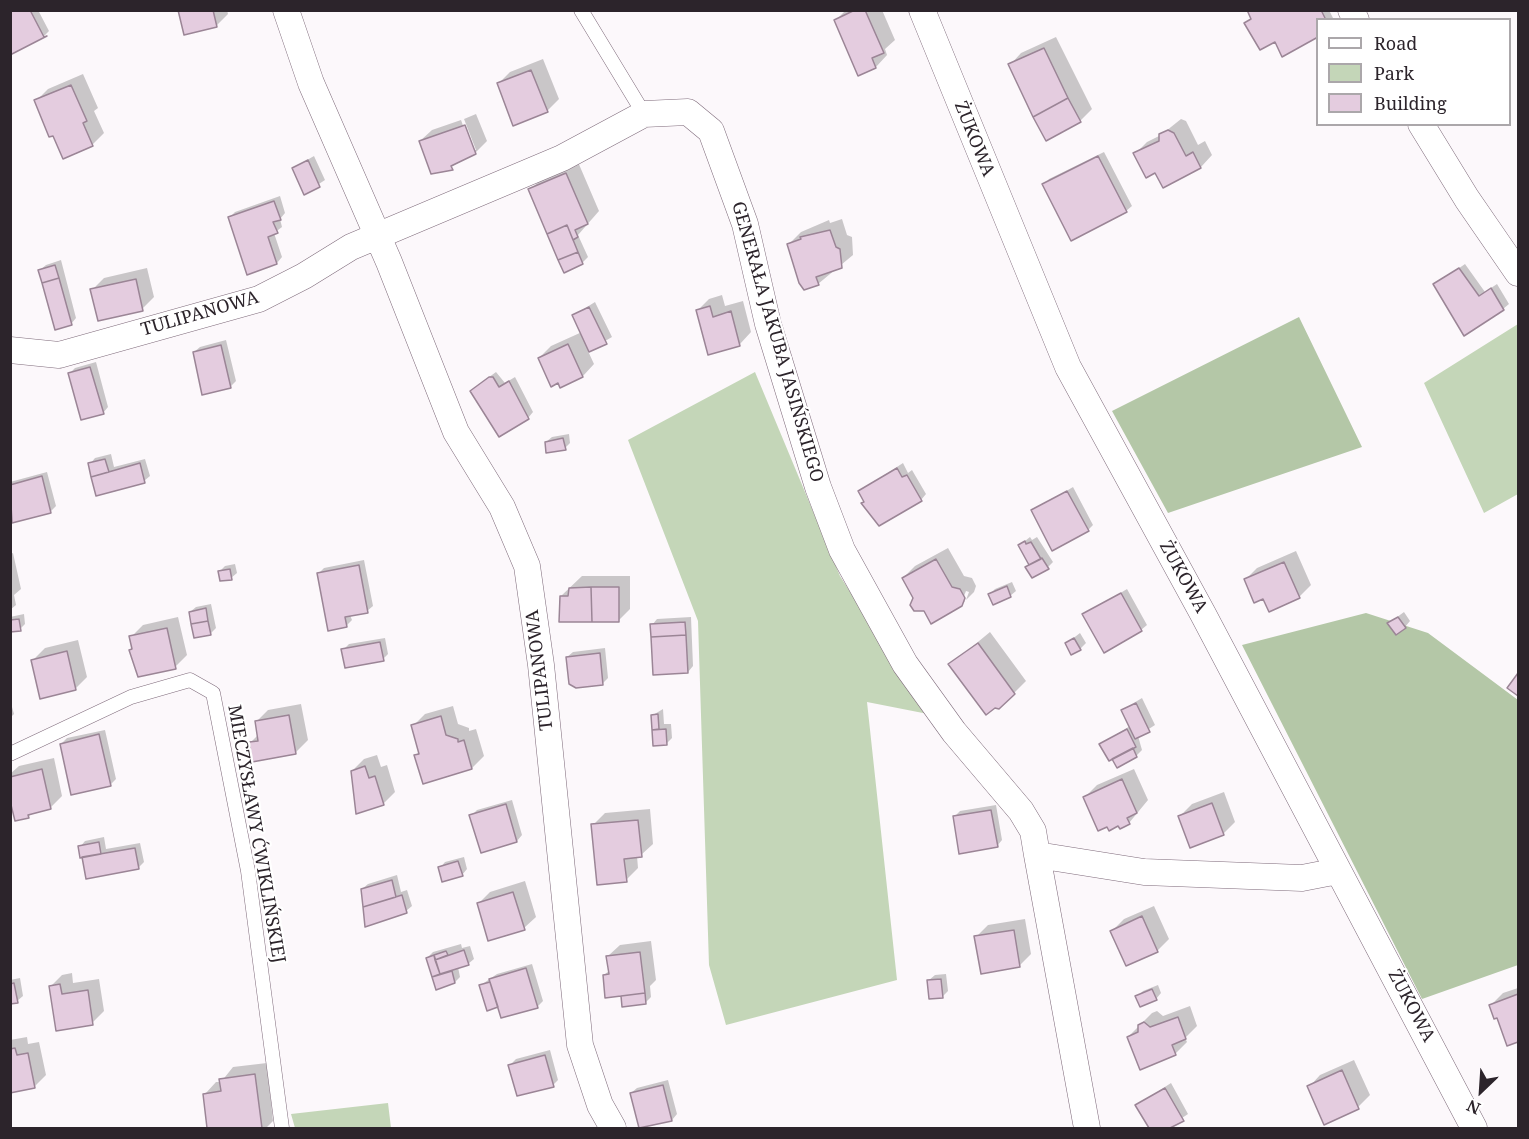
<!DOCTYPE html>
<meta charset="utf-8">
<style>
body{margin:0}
#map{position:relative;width:1529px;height:1139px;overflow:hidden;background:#fcf8fb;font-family:"Noto Serif",serif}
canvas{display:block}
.frame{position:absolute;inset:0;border:12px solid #2c242b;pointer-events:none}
.legend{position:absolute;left:1316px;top:18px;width:195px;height:108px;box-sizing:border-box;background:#fff;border:2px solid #aba7aa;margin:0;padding:8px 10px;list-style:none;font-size:18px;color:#2c242b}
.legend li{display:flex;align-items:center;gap:12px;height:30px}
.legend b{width:30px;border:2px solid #aba7aa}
.north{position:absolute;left:1451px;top:1061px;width:60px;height:60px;-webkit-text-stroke:4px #fff;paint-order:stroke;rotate:205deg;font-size:16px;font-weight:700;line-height:24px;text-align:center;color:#2c242b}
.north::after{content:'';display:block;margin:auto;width:21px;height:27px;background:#2c242b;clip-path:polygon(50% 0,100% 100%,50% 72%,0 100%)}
</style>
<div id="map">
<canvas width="1529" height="1139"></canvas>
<div class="frame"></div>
<ul class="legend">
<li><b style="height:8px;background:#fff"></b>Road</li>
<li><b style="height:16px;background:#c4d6b8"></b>Park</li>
<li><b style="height:16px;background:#e4ccdf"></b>Building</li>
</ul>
<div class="north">N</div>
</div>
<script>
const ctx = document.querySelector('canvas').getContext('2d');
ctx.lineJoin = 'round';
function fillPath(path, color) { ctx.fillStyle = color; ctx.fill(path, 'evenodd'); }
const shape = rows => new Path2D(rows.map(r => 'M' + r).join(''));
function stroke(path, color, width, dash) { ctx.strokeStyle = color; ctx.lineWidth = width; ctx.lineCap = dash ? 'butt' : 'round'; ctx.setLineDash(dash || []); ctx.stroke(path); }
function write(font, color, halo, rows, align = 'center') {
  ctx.font = font + ' "Noto Serif",serif'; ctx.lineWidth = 4.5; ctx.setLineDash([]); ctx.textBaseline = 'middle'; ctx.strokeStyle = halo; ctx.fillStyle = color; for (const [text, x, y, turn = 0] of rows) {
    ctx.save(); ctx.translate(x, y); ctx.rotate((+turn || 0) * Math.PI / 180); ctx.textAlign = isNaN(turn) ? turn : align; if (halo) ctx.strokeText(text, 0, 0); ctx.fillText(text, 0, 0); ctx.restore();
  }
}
fillPath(shape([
 [1518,324,1518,494,1484,513,1424,383],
 [755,372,840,576,928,714,867,702,897,980,726,1025,709,965,698,621,628,440],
 [388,1103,391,1128,295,1128,291,1114]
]), '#c4d6b8');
fillPath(shape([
 [1299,317,1362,447,1168,513,1112,411],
 [1366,613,1428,633,1518,700,1518,965,1422,999,1242,645]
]), '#b4c7a7');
fillPath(shape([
 [10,10,38,10,49,31,43,37],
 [180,10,227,10,228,14,216,26],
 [846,10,882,10,895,40,885,49,887,55,876,67,859,74,836,20],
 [1249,10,1329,10,1334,20,1318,20,1275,40,1246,23,1252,17],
 [1056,37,1092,109,1080,121,1010,65,1021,53],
 [543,59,559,99,547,111,499,83,510,72],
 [83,74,98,108,94,111,104,133,92,145,36,101,48,89],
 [476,114,487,141,475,153,443,172,420,141,432,130,461,120,472,150,476,150,464,119],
 [1181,119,1186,121,1198,145,1205,141,1212,155,1201,167,1135,154,1147,142,1161,135],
 [1104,152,1132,206,1126,211,1044,185,1049,179],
 [314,156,325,180,305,193,293,168],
 [578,162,599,211,578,235,588,257,582,263,530,190,542,178],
 [280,196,285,213,280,219,282,227,274,233,282,257,277,263,229,218,235,212],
 [842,219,847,235,852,237,853,255,818,284,789,244,801,232,829,220,830,223],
 [61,260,76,318,71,324,40,270,46,265],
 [1465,264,1485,292,1497,284,1509,304,1503,309,1435,285],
 [147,268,154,297,142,309,92,290,104,278],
 [722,295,725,306,743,301,751,332,740,344,709,353,697,311,709,299],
 [595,302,612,337,588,351,594,364,583,376,539,358,551,346,582,332,574,315],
 [226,340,236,381,230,387,194,352,200,347],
 [96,362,108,407,103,413,70,373,75,368],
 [496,372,505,383,515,377,533,412,528,418,477,386],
 [569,434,570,443,565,448,546,442,552,437],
 [111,454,114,467,145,459,150,476,144,481,98,494,90,464,95,458],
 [903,463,908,473,912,470,926,494,921,500,866,501,860,491],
 [47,472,56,506,51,511,13,521,10,482],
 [1073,487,1093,525,1088,530,1033,511],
 [1030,537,1032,540,1037,537,1053,562,1048,567,1031,564,1020,545],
 [948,548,964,576,972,578,976,586,974,592,966,600,969,592,966,591,962,601,965,601,961,605,914,598,903,578,915,566],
 [1296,551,1311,585,1299,597,1245,580,1257,568],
 [13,553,21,589,14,595,16,605,10,610,10,554],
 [364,560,373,606,367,611,350,615,352,620,346,626,318,574,324,568],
 [235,564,237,573,231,578,220,571,225,566],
 [582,576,630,576,630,609,618,621,561,596],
 [1012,582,1016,591,1010,596,990,594,995,589],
 [1127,589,1147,625,1141,630,1084,615],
 [211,604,216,628,210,634,190,612,196,607],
 [1404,612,1410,621,1405,627,1389,623],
 [24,614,25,624,20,629,10,631,10,617],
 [178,617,187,655,175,667,130,650,133,647,131,637,143,625],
 [691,617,693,666,688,672,652,625,657,619],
 [990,632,1026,681,999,708,950,665],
 [1080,633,1086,643,1080,649,1067,643],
 [385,638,388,654,383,659,343,650,349,644],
 [78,640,87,677,75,689,33,660,45,648],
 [605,648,608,678,602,684,567,657,573,652],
 [1142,698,1155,725,1138,736,1142,750,1136,756,1101,744,1130,726,1122,710],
 [10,700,14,714,10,718],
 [301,704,308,740,296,752,250,743,259,734,256,722,268,710],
 [453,706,458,724,469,728,469,731,476,729,484,756,472,768,416,755,420,751,413,726,425,714],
 [663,709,664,724,671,724,672,738,666,744,655,745,653,715],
 [105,730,116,779,110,785,61,744,67,738],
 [377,755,381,767,387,765,395,792,383,804,352,771,364,759],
 [54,758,62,796,50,808,33,812,28,817,10,794,10,774,19,766],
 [1134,769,1148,800,1129,823,1085,797,1097,785],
 [1224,792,1235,822,1223,834,1180,816,1192,804],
 [512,800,522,835,517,841,471,816,477,810],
 [996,805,1002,840,997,846,954,817,960,811],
 [650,809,653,844,641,855,637,856,638,868,626,880,593,825,605,813],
 [104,837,106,849,140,843,144,862,138,868,80,847,85,841],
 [464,857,467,869,462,875,440,868,445,862],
 [397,875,401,892,407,890,412,906,406,911,362,889,368,884],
 [525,881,536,917,524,928,478,904,490,892],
 [1154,906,1169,939,1157,951,1112,931,1124,919],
 [1025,919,1031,954,1019,966,976,937,988,925],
 [651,941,656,980,650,986,651,997,645,1003,623,997,604,975,610,970,608,956,620,945],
 [461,944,462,948,470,946,474,959,468,964,458,967,460,977,455,982,437,988,427,958,433,952],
 [532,964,543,1001,537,1007,499,1006,481,985,497,974],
 [72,973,73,983,99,979,104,1011,92,1023,50,987,62,975],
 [946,974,948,991,942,997,929,980,935,975],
 [20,978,23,996,17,1001,10,1002,10,980],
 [1158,985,1161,993,1156,999,1137,997,1143,991],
 [1518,988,1518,1040,1508,1044,1491,1005,1503,993],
 [1190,1006,1197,1026,1185,1038,1187,1042,1175,1054,1128,1037,1152,1013,1157,1011,1163,1016],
 [27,1037,28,1044,39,1042,46,1075,34,1087,10,1091,10,1040],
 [550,1050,558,1080,553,1085,510,1065,516,1059],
 [1354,1060,1370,1095,1358,1107,1309,1087,1320,1075],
 [267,1063,273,1121,266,1128,208,1128,205,1094,216,1082,221,1082,233,1067],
 [668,1080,677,1114,672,1120,631,1093,637,1088],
 [1171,1083,1188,1114,1167,1128,1151,1128,1137,1105]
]), '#0003');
const building = shape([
 [10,10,30,10,44,37,47,36,10,55,10,10],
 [178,10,213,10,217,27,184,35,178,10],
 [855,10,865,10,884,53,872,58,876,68,858,76,834,20,855,10],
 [1247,10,1321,10,1326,20,1318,20,1318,37,1282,57,1275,42,1260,50,1244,23,1251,19,1247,10],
 [1044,48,1068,98,1033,117,1008,64,1044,48],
 [531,70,548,112,513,126,497,83,531,70],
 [71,85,87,121,83,123,93,146,63,159,53,136,49,137,34,100,71,85],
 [1068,98,1081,122,1046,141,1033,117,1068,98],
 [465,125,476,154,451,166,453,170,431,174,419,141,465,125],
 [1168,130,1174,133,1186,156,1193,152,1201,168,1163,188,1155,173,1146,178,1133,153,1159,141,1159,134,1168,130],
 [1098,156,1127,212,1071,241,1042,184,1098,156],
 [308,160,320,187,304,195,292,168,308,160],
 [566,173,588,224,575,230,578,237,573,240,567,225,547,234,528,189,566,173],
 [274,201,281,220,273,222,278,233,268,237,277,264,247,275,228,217,274,201],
 [567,225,578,252,558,260,547,234,567,225],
 [830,230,836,247,840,249,842,268,816,277,819,285,804,290,799,283,787,244,801,239,800,237,830,230],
 [578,252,583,264,564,273,558,260,578,252],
 [55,265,59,278,42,283,38,270,55,265],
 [1459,268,1479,296,1491,288,1504,310,1464,336,1433,284,1459,268],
 [59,278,72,325,55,330,42,283,59,278],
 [136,279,143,311,98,321,90,289,136,279],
 [710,306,713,317,731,311,740,346,708,355,696,310,710,306],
 [589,307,607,344,589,352,572,315,589,307],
 [568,344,583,377,560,388,558,383,551,387,538,358,568,344],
 [221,345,231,388,202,395,193,352,221,345],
 [90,367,104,414,81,420,68,373,90,367],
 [489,377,493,377,499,387,509,381,529,419,499,437,470,391,489,377],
 [563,438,566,450,546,453,545,442,563,438],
 [105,459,109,472,91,477,88,463,105,459],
 [140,463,145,483,96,496,91,477,140,463],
 [897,468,902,477,907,475,922,501,879,526,861,503,864,502,858,491,897,468],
 [42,476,51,513,12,523,10,485,42,476],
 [1067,491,1089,531,1052,551,1031,510,1067,491],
 [1025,541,1026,544,1031,542,1041,559,1029,565,1018,545,1025,541],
 [1042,558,1049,569,1032,578,1025,567,1042,558],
 [936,559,952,587,960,589,965,598,962,606,931,624,924,611,914,611,910,605,913,598,902,578,936,559],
 [1284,562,1300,598,1269,612,1263,599,1254,603,1244,579,1284,562],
 [359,565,368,613,345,617,347,627,328,631,317,573,359,565],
 [230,569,232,580,220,581,218,571,230,569],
 [1007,586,1011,597,993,605,988,594,1007,586],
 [591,587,592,622,559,622,560,596,568,596,569,588,591,587],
 [591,587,619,587,619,622,592,622,591,587],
 [1121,593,1142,631,1104,653,1082,614,1121,593],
 [206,608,208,621,191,624,189,612,206,608],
 [1398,617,1406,628,1396,635,1387,623,1398,617],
 [19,619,21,631,10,632,10,620,19,619],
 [208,621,211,635,194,638,191,624,208,621],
 [685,622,686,635,651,637,650,624,685,622],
 [167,628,176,669,138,677,129,650,132,649,129,636,167,628],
 [686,635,688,673,653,675,651,637,686,635],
 [1074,638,1081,650,1071,655,1065,643,1074,638],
 [380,642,384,661,345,668,341,649,380,642],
 [978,643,1015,694,999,709,995,708,986,715,948,664,978,643],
 [67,651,76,690,40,699,31,660,67,651],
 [600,653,603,685,576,688,569,684,566,657,600,653],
 [1518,673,1518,696,1507,688,1518,673],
 [1136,703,1150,732,1135,739,1121,710,1136,703],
 [658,714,659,729,652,730,651,715,658,714],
 [289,715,296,754,252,762,249,742,258,741,255,721,289,715],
 [441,716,446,735,458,739,458,742,464,740,472,769,423,784,414,755,419,754,411,725,441,716],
 [666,729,667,745,653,746,652,730,666,729],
 [1127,729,1136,747,1109,761,1099,744,1127,729],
 [99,734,111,786,71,795,60,744,99,734],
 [1133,748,1137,757,1117,768,1112,759,1133,748],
 [365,766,369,778,375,776,384,805,356,814,351,771,365,766],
 [42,769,51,809,28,815,29,818,15,821,10,801,10,777,42,769],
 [1122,779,1137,813,1127,818,1130,824,1120,829,1118,826,1109,831,1107,827,1098,831,1083,797,1122,779],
 [1212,803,1224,835,1190,848,1178,816,1212,803],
 [506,804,517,842,481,853,469,815,506,804],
 [991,810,998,847,959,854,953,816,991,810],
 [638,820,642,857,624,859,627,882,597,885,591,824,638,820],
 [99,842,101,854,80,858,78,846,99,842],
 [135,848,139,869,86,879,82,857,135,848],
 [458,861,463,876,442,882,438,867,458,861],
 [392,880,396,897,363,907,361,889,392,880],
 [513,892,525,930,488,941,477,903,513,892],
 [402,895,407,913,365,927,363,907,402,895],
 [1142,916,1158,952,1126,966,1110,931,1142,916],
 [1014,930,1020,967,981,974,974,936,1014,930],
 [464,950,469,965,440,974,435,960,464,950],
 [446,951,448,955,435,960,434,955,446,951],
 [640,952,645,993,605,998,603,975,609,974,606,956,640,952],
 [434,955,440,974,432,977,426,958,434,955],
 [526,968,538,1008,501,1018,489,979,526,968],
 [452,971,455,983,436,990,432,977,452,971],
 [941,979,943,998,929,999,927,980,941,979],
 [490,982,498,1007,487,1011,479,985,490,982],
 [14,983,18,1003,10,1004,10,984,14,983],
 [60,984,62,994,88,990,93,1025,56,1031,49,986,60,984],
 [1152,989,1157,1000,1140,1007,1135,996,1152,989],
 [645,993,646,1004,622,1007,621,996,645,993],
 [1518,994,1518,1042,1507,1046,1497,1018,1494,1019,1489,1005,1518,994],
 [1178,1017,1186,1039,1172,1045,1176,1055,1140,1070,1127,1037,1138,1032,1138,1025,1144,1022,1150,1027,1178,1017],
 [15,1048,17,1055,28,1053,35,1088,10,1093,10,1049,15,1048],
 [545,1055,554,1087,517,1096,508,1065,545,1055],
 [1342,1070,1359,1109,1324,1125,1307,1086,1342,1070],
 [255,1074,262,1128,207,1128,203,1094,221,1091,219,1079,255,1074],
 [663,1085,672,1121,639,1128,630,1093,663,1085],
 [1165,1088,1184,1121,1170,1128,1149,1128,1135,1105,1165,1088]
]);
fillPath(building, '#e4ccdf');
stroke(building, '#9b8596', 1.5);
const lane = shape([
 [581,10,644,114],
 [10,754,131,697,190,680,213,693,248,871,282,1128]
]);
const street = shape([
 [286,10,311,83,389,262,456,432,502,507,527,566,541,665,580,1045,600,1105,613,1128],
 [922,10,1068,367,1203,614,1474,1128],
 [1351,10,1356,20],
 [1421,124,1467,199,1518,273],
 [10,350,59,355,259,299,304,276,351,247,562,158,644,114,688,112,711,131,745,224,768,324,818,487,842,550,905,664,954,732,1021,811,1033,831,1037,855,1144,872,1302,878,1338,871],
 [1037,855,1087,1128]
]);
stroke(lane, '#7f6b7b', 15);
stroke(street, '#7f6b7b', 27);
stroke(lane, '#fff', 14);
stroke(street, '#fff', 26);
write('18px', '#2c242b', '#fff', [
 ["ŻUKOWA",974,139,68],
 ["TULIPANOWA",200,314,-16],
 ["GENERAŁA JAKUBA JASIŃSKIEGO",777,342,74],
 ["ŻUKOWA",1183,577,61],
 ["TULIPANOWA",540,670,-97],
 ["MIECZYSŁAWY ĆWIKLIŃSKIEJ",256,834,80],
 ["ŻUKOWA",1411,1006,62]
]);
</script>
